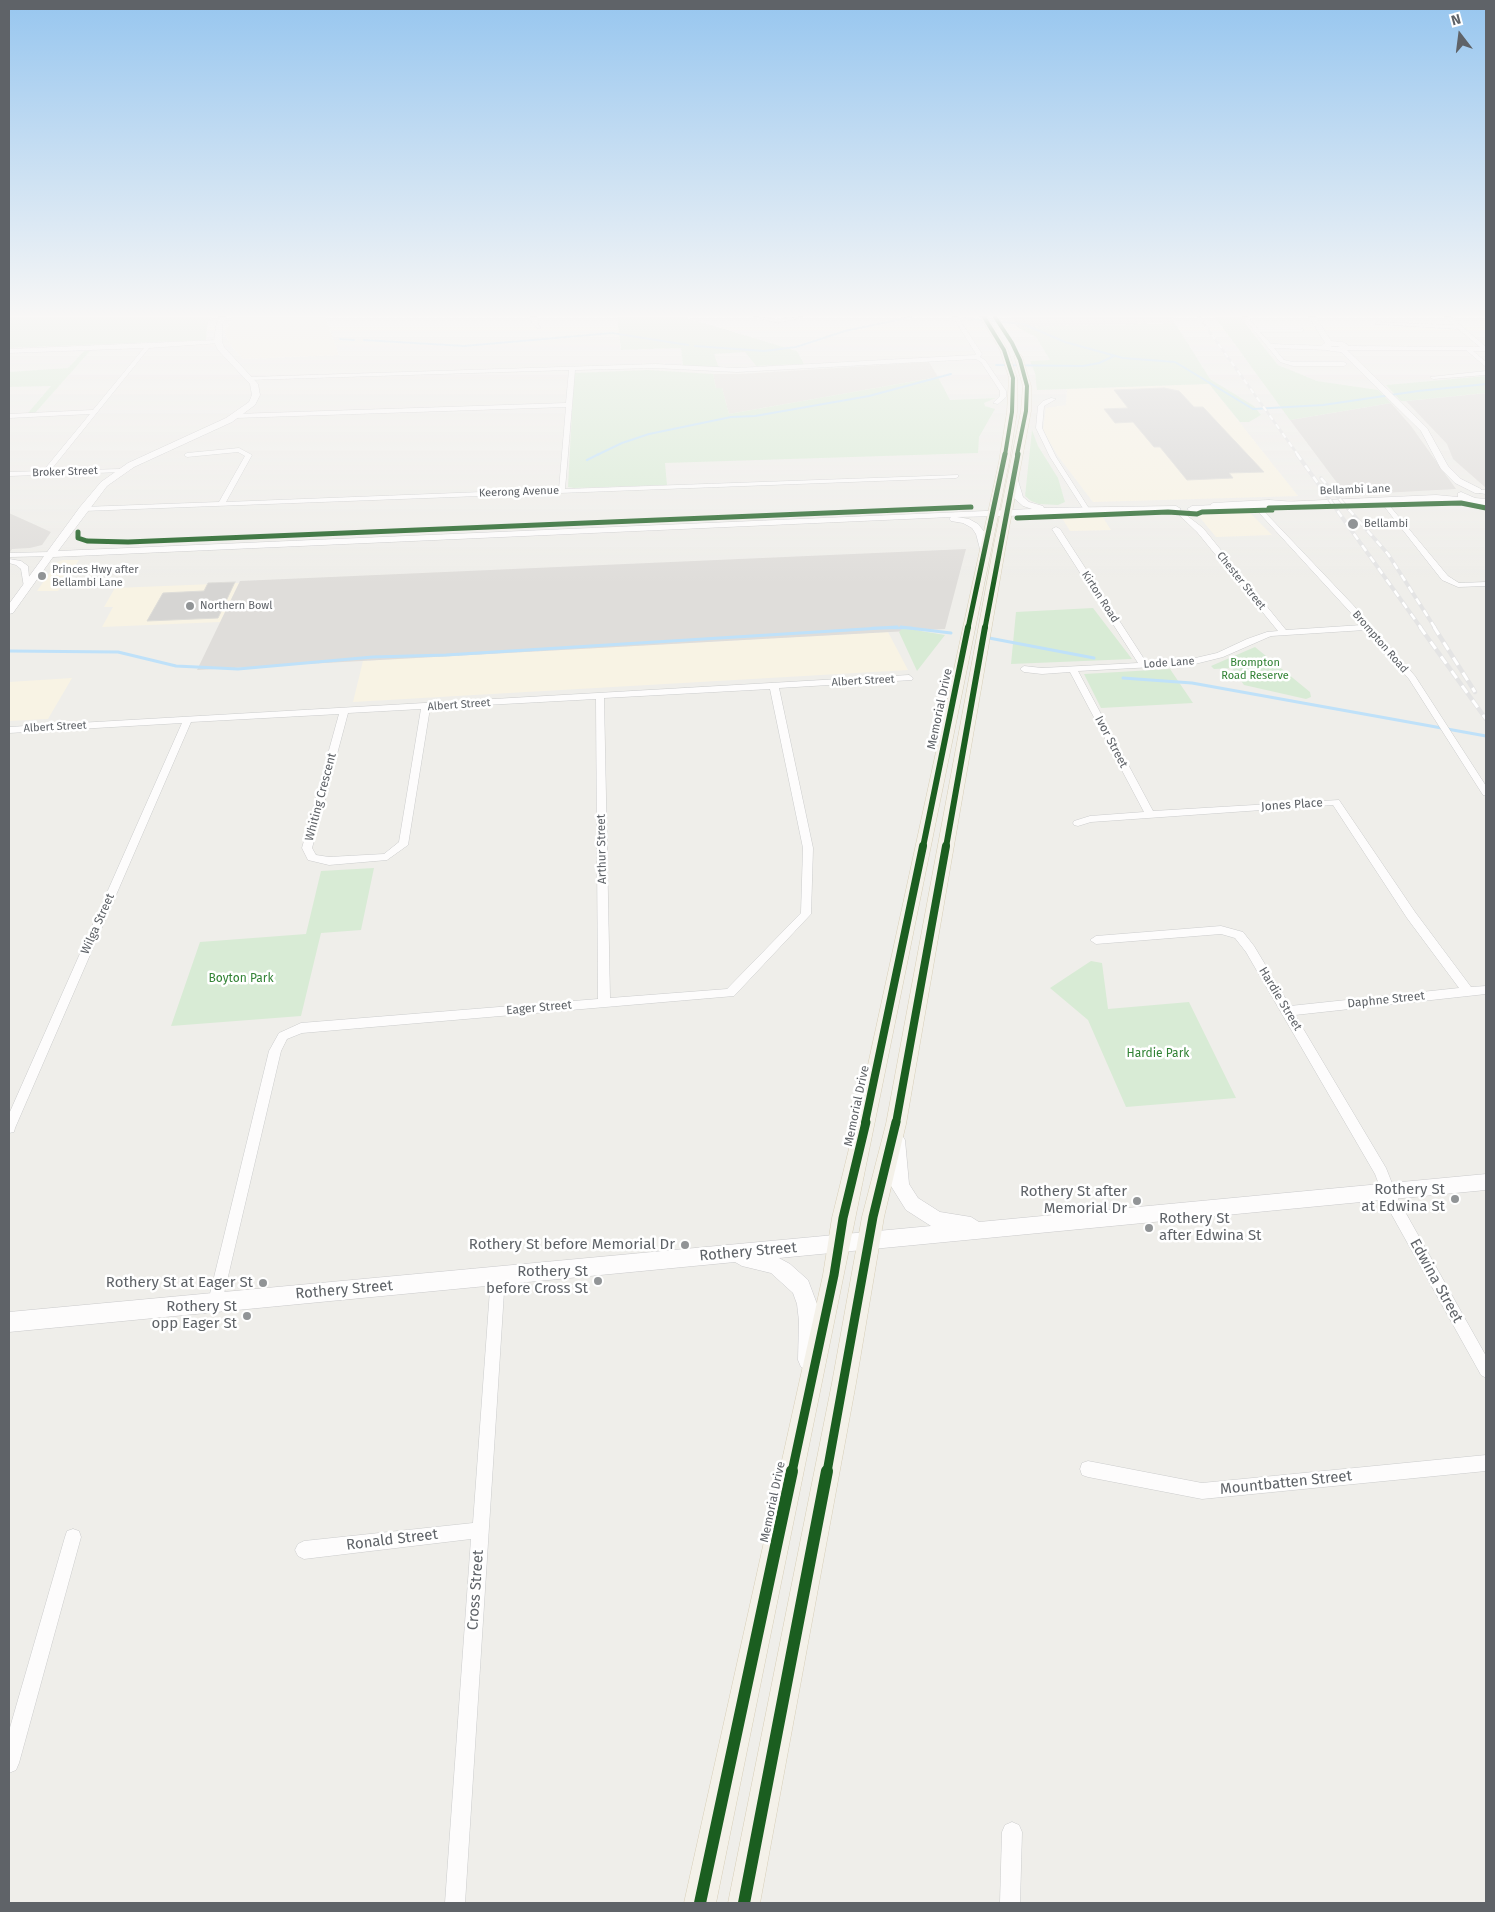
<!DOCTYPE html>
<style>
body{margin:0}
#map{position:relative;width:1495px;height:1912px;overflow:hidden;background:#efeeea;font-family:"Fira Sans",sans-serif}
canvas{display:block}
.frame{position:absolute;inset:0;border:10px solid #5f6368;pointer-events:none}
.north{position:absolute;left:1435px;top:10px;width:50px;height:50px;-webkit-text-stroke:4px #fff;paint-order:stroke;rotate:345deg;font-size:14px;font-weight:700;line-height:20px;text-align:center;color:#5f6368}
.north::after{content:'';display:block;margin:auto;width:18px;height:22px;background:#5f6368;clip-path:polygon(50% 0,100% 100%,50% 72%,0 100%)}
</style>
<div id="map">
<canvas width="1495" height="1912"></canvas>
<div class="frame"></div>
<div class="north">N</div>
</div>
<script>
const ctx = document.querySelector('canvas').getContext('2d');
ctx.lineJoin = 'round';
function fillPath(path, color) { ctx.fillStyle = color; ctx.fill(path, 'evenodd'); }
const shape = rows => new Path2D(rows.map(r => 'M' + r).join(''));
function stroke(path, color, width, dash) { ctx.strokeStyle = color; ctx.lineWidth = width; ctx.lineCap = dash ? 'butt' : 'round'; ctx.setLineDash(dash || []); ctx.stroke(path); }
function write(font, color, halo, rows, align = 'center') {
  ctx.font = font + ' "Fira Sans",sans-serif'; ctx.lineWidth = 5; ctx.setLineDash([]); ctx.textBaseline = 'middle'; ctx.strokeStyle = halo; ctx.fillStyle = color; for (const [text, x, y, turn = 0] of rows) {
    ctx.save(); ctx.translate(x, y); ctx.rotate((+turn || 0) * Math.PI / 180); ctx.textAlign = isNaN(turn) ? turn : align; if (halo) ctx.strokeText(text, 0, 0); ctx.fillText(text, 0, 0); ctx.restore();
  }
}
fillPath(shape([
 [232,317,325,317,339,355,243,359,232,347,225,334],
 [1209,384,1298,496,1093,502,1058,456,1043,430,1046,408,1066,405,1067,389],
 [1249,512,1272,535,1216,537,1197,514],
 [1102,516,1111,530,1070,531,1062,518],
 [63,560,79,560,58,591,37,591,57,562],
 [239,583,220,622,102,627,113,607,104,607,115,588],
 [888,632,908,670,353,702,363,661],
 [72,678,48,719,9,721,9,682]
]), '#f8f3e4');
fillPath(shape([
 [1010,317,1172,317,1175,323,1017,327],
 [1486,393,1486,488,1453,459,1447,444,1406,401],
 [1391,403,1411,426,1456,489,1346,495,1290,420],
 [9,513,51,532,42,545,30,548,12,549,9,554],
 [966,549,945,629,197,670,240,581]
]), '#dfddda');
fillPath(shape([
 [929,362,938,377,729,414,722,388,716,388,713,374,741,374]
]), '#e2e0da');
fillPath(shape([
 [9,317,212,317,208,322,206,340,9,348],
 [617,317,684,317,797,351,804,364,756,366,745,352,714,354,719,368,683,366,681,348,621,350],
 [1215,317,1240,317,1278,365,1317,381,1378,390,1391,403,1290,420],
 [1175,323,1210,379,1254,406,1261,415,1249,422,1240,422,1209,384,1037,390,1035,373,1030,361,1050,360,1036,337,1017,327],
 [84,351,90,351,35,413,28,413,51,386,9,387,9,372,68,368],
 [648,370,713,374,716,388,722,388,729,414,938,377,950,400,996,398,984,403,985,406,995,409,979,437,978,453,665,463,667,485,574,488,568,487,574,373],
 [1486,376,1486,393,1406,401,1401,401,1386,385],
 [1032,430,1038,446,1058,478,1065,502,1058,505,1039,504,1031,501,1025,496],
 [1093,608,1132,659,1011,664,1016,612],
 [903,628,945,635,917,671,899,632],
 [1255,647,1310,692,1311,697,1306,699,1244,685,1232,668,1214,669,1211,666],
 [1170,669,1193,703,1101,708,1084,674],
 [374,868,361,930,321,933,301,1016,171,1026,200,942,306,934,321,871],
 [1091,961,1102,963,1108,1009,1189,1002,1236,1098,1126,1107,1088,1020,1050,988]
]), '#d8ebd5');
stroke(shape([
 [963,318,1023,324,1065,342,1123,358,1175,362,1253,409,1323,405,1418,391,1486,384],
 [340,339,354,340],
 [364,340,464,346,612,333,688,345],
 [695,346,764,351,796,347,845,331,911,317],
 [996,365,1083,366,1099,363,1114,356],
 [597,455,622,443,649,434,731,417,755,416,869,396,951,374]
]), '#bfe1f9', 2);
stroke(shape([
 [587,460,599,454],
 [872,628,912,628]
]), '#bfe1f9', 2.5);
stroke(shape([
 [901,627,951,633],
 [989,638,1094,658],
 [9,651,118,652,176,666,238,669,373,657,446,655,897,627],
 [1123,678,1192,683,1486,736]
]), '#bfe1f9', 3);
const building = shape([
 [1164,388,1179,391,1194,407,1203,407,1264,472,1229,473,1233,478,1187,480,1160,447,1154,447,1133,422,1115,423,1104,409,1128,408,1114,390,1164,388],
 [235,582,218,618,147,621,163,593,204,591,208,583,235,582]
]);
fillPath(building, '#d6d5d3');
stroke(building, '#deddd9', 1);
const street = shape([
 [531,317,537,317,537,322,541,328,537,328,532,323,531,317],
 [754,317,778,319,803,317,778,323,754,317],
 [953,317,958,317,982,354,980,357,985,360,1006,391,1006,397,998,404,993,403,1000,396,1000,391,981,362,976,359,737,372,655,368,575,370,565,489,958,475,958,477,956,478,83,511,80,509,83,507,219,502,245,456,238,452,187,457,184,455,187,453,239,448,252,455,226,502,559,489,566,407,235,418,232,416,235,414,566,403,569,370,248,380,250,377,655,364,737,368,975,355,976,354,953,317],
 [1243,317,1248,317,1257,328,1301,328,1304,330,1301,332,1260,332,1271,344,1328,346,1331,348,1328,350,1274,348,1284,360,1293,362,1344,362,1347,364,1344,366,1293,366,1280,362,1243,317],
 [1445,317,1451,317,1486,347,1486,351,1473,351,1486,362,1486,367,1466,350,1345,350,1342,348,1345,346,1480,347,1458,329,1375,324,1378,322,1454,325,1445,317],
 [218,340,220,343,149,348,50,471,121,469,124,471,123,472,9,476,9,472,43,471,90,414,9,418,9,414,93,410,144,348,9,353,9,349,218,340],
 [1486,371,1486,375,1433,379,1430,377,1486,371],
 [1051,398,1056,399,1044,406,1042,428,1056,457,1090,510,1089,511,1084,510,1050,457,1036,428,1038,406,1043,401,1051,398],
 [1481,490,1486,490,1486,494,1479,493,1479,491,1481,490],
 [1380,499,1384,499,1448,576,1459,583,1486,582,1486,586,1458,587,1442,580,1380,501,1380,499],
 [1269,500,1295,502,1295,504,1293,505,1258,505,1354,606,1415,676,1486,786,1486,796,1483,795,1409,679,1365,630,1271,636,1223,657,1191,665,1078,671,1153,811,1339,800,1415,912,1471,987,1486,986,1486,994,1295,1015,1386,1168,1399,1201,1486,1356,1486,1378,1481,1375,1388,1208,1375,1174,1246,952,1235,938,1221,934,1096,944,1090,940,1096,936,1221,926,1243,932,1254,946,1290,1006,1459,988,1407,918,1333,805,1091,822,1078,826,1074,825,1073,823,1074,821,1090,816,1144,812,1070,672,1042,674,1024,672,1020,669,1024,666,1042,668,1138,663,1052,529,1056,527,1060,529,1146,662,1191,659,1217,653,1247,639,1267,632,1278,631,1197,532,1175,511,1174,510,1177,508,1203,528,1286,630,1362,625,1252,505,1213,507,1210,505,1213,503,1269,500],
 [50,552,54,554,53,556,9,557,9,553,50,552],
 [9,559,21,561,28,566,30,587,24,587,21,569,16,565,9,563,9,559],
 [909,675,913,678,912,680,779,688,813,848,811,914,734,996,302,1033,287,1039,281,1051,222,1302,220,1307,215,1309,210,1307,208,1302,269,1051,279,1033,301,1023,598,999,596,699,430,708,408,845,387,860,329,865,308,860,302,848,339,714,191,722,15,1128,14,1132,9,1133,9,1114,182,723,9,733,9,727,909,675],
 [770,689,803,848,801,913,727,989,610,998,604,698,770,689],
 [421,709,399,842,384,854,329,857,316,855,312,848,348,713,421,709],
 [498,1269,503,1271,505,1276,465,1903,445,1903,471,1539,304,1559,298,1556,295,1550,298,1544,304,1541,473,1523,491,1276,493,1271,498,1269],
 [1486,1455,1486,1471,1202,1499,1088,1477,1082,1475,1080,1469,1082,1463,1088,1461,1202,1483,1486,1455],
 [73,1529,79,1531,81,1537,19,1763,16,1770,9,1773,9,1731,65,1537,67,1531,73,1529],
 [1012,1822,1019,1825,1022,1832,1020,1903,1000,1903,1002,1832,1005,1825,1012,1822]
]);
const secondary = shape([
 [219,317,226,317,222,326,222,342,224,347,258,384,260,395,255,405,232,422,134,467,107,486,58,551,1032,509,1023,506,1014,498,1009,477,1013,474,1017,477,1023,497,1029,502,1043,506,1044,508,1176,506,1181,509,1176,512,957,517,969,519,978,524,986,534,990,549,985,552,980,549,976,534,972,528,963,523,951,521,949,519,951,517,53,557,13,613,9,614,9,604,80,507,101,482,128,463,226,418,249,402,252,395,250,384,218,350,214,342,216,326,219,317],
 [1309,317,1316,317,1331,341,1343,342,1348,345,1346,349,1427,428,1448,466,1461,479,1481,489,1481,493,1475,493,1455,483,1441,469,1421,431,1341,352,1331,351,1322,348,1321,346,1325,343,1309,317],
 [1330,346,1338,346,1340,347,1333,347,1330,346],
 [1461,492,1475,498,1486,499,1486,505,1436,501,1192,512,1187,509,1192,506,1436,495,1458,497,1458,493,1461,492],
 [896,1133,902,1135,905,1140,909,1184,918,1198,940,1212,971,1217,979,1222,1486,1174,1486,1190,779,1258,790,1264,808,1280,817,1304,819,1321,818,1360,815,1367,808,1370,801,1367,798,1360,799,1321,797,1304,793,1293,771,1273,742,1266,735,1262,9,1332,9,1312,931,1226,906,1210,891,1186,887,1140,890,1135,896,1133]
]);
const primary = shape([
 [980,317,988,317,1008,350,1017,378,1017,412,1009,462,716,1903,684,1903,823,1275,832,1218,856,1120,999,462,1007,412,1009,378,1000,350,980,317],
 [1018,353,1022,356,1031,386,1031,411,1006,544,906,1124,884,1217,856,1383,760,1903,728,1903,832,1383,862,1217,886,1124,994,544,1021,411,1023,386,1014,356,1018,353]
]);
stroke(street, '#cbcccc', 1);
stroke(secondary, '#cacacb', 1);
stroke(primary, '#d7ceb7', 1);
fillPath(street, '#fdfcfc');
fillPath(secondary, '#fdfcfc');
fillPath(primary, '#f4f1e9');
const railFar2 = shape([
 [1199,317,1298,455]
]);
const railFar1 = shape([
 [1297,454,1421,628],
 [1321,478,1388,554,1435,628]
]);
const rail = shape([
 [1420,627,1486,719],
 [1434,627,1475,692]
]);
stroke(railFar2, '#e4e4e4', 3);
stroke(railFar1, '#e4e4e4', 4);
stroke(rail, '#e4e4e4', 4.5);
stroke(railFar2, '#fff', 2, [5.5]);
stroke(railFar1, '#fff', 2.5, [7]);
stroke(rail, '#fff', 3, [9]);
stroke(shape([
 [984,317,1004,350,1013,378,1012,412,1005,455],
 [995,317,1012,343,1020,360,1027,386,1026,411,1017,455]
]), '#1b5e20', 4);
stroke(shape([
 [1269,508,1461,503,1486,508],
 [1017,518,1168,512,1197,514,1202,512,1272,510],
 [78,532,78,538,87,541,128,542,971,507],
 [968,628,1005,454],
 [985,628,1018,454]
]), '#1b5e20', 5);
stroke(shape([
 [923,847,968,627],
 [946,847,985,627]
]), '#1b5e20', 6);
stroke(shape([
 [865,1123,923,846],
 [896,1123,946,846]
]), '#1b5e20', 8);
stroke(shape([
 [792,1472,834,1275,843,1218,866,1122],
 [827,1472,873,1217,896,1122]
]), '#1b5e20', 9);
stroke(shape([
 [700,1903,792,1471],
 [744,1903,827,1471]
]), '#1b5e20', 12);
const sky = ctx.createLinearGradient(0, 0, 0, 585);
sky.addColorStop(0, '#97c6ef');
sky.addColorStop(0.54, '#f8f7f6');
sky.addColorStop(1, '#f8f7f600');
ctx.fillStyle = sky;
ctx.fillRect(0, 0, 1495, 585);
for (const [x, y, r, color] of [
 [1353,524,6,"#919496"],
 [42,576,5,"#919496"],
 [190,606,5,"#919496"],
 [1455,1199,5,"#919496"],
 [1137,1201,5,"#919496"],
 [1149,1228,5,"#919496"],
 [685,1245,5,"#919496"],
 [598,1281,5,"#919496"],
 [263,1283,5,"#919496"],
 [247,1316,5,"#919496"]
]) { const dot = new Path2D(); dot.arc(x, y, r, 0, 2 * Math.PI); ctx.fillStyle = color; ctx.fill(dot); stroke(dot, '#fff', 2); }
write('11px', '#5f6368', '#fff', [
 ["Broker Street",65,472,-2],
 ["Bellambi Lane",1355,490,-2],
 ["Keerong Avenue",519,492,-2],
 ["Chester Street",1241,581,51],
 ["Kirton Road",1100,597,57],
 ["Brompton Road",1380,642,49],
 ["Lode Lane",1169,663,-4],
 ["Albert Street",863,681,-3],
 ["Albert Street",459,705,-4],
 ["Albert Street",55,727,-3]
]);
write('11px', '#5f6368', '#fff', [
 ["Bellambi",1364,524],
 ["Princes Hwy after",52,570],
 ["Bellambi Lane",52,583],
 ["Northern Bowl",200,606]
], 'left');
write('11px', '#328335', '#fff', [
 ["Brompton",1255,663],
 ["Road Reserve",1255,676]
]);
write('12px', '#5f6368', '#fff', [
 ["Memorial Drive",940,709,-78],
 ["Ivor Street",1111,742,62],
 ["Whiting Crescent",321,797,-75],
 ["Jones Place",1292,805,-4],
 ["Arthur Street",602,849,-91],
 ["Wilga Street",98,924,-66],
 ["Hardie Street",1280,999,59],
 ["Daphne Street",1386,1000,-6],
 ["Eager Street",539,1008,-5],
 ["Memorial Drive",857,1106,-78],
 ["Memorial Drive",773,1502,-78]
]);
write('12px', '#328335', '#fff', [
 ["Boyton Park",241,979],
 ["Hardie Park",1158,1054]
]);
write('15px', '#5f6368', '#fff', [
 ["Rothery St",1445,1190],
 ["at Edwina St",1445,1207],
 ["Rothery St after",1127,1192],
 ["Memorial Dr",1127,1209],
 ["Rothery St",1159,1219,"left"],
 ["after Edwina St",1159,1236,"left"],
 ["Rothery St before Memorial Dr",675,1245],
 ["Rothery St",588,1272],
 ["before Cross St",588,1289],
 ["Rothery St at Eager St",253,1283],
 ["Rothery St",237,1307],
 ["opp Eager St",237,1324]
], 'right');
write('15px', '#5f6368', '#fff', [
 ["Rothery Street",748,1252,-5],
 ["Edwina Street",1436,1281,61],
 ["Rothery Street",344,1290,-5],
 ["Mountbatten Street",1286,1483,-6],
 ["Ronald Street",392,1540,-7],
 ["Cross Street",476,1590,-86]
]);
</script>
